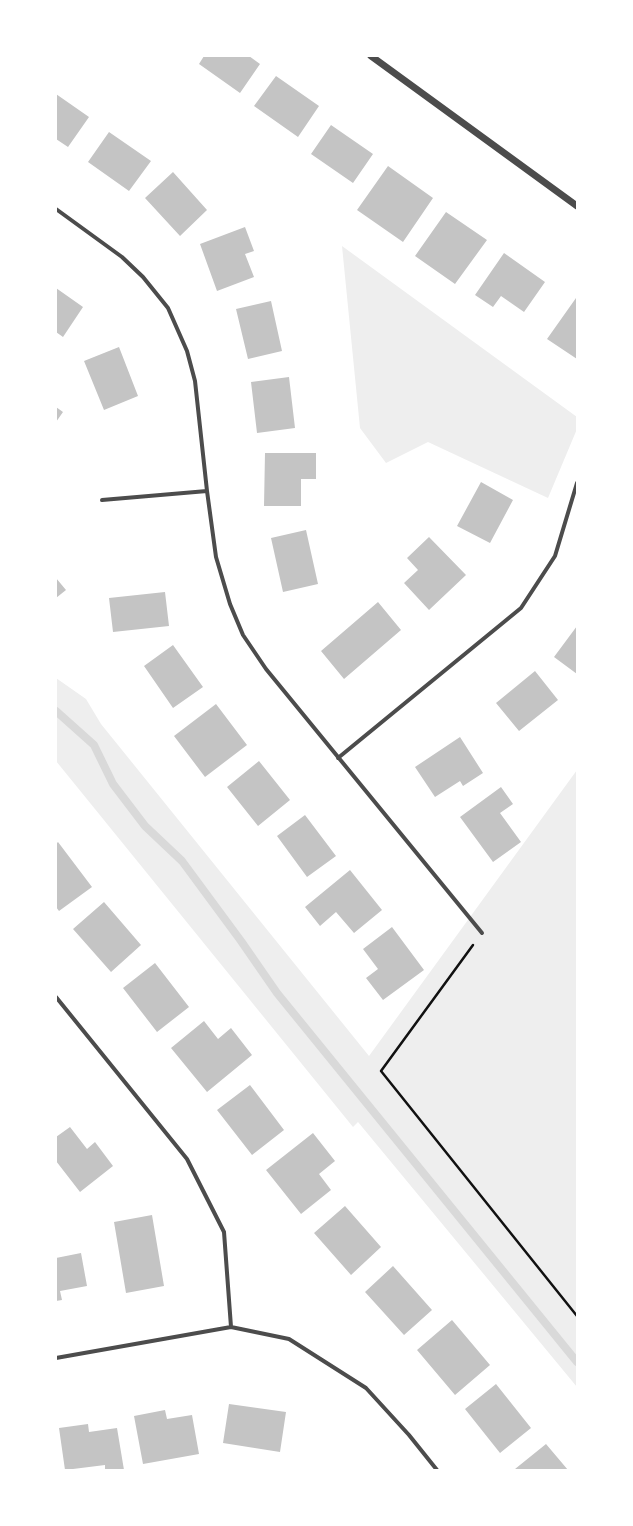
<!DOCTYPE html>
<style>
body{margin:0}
#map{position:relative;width:633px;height:1526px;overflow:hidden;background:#fff;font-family:"Exo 2",sans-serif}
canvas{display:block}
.frame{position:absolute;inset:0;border:57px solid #fff;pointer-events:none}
</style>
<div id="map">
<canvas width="633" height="1526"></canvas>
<div class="frame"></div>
</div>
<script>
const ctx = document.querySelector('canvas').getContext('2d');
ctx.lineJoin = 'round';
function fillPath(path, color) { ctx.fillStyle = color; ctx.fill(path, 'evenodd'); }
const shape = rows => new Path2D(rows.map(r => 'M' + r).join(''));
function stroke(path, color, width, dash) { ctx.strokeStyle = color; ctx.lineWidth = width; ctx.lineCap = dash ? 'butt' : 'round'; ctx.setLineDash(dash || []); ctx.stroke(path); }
fillPath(shape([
 [342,246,577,417,577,429,548,498,428,442,386,463,360,428],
 [56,678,86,699,101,724,369,1056,577,770,577,1387,358,1122,353,1127,56,761]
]), '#eee');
stroke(shape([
 [56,711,94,745,113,784,145,826,182,861,241,941,277,993,577,1362]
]), '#d9d9d9', 8);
fillPath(shape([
 [204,56,249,56,260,64,240,93,199,64],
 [276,76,319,106,298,137,254,106],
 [56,94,89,117,68,147,56,139],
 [331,125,373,154,353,183,311,154],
 [109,132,151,161,129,191,88,162],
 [388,166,433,198,403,242,357,210],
 [173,172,207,210,180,236,145,198],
 [446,212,487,240,455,284,415,256],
 [245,227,254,251,245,254,254,277,217,291,200,244],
 [504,253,545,282,524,312,501,296,493,307,475,295],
 [56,288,83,307,63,337,56,332],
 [576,298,577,299,577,359,547,339],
 [271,301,282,351,248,359,236,309],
 [119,347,138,396,104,410,84,361],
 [289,377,295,428,257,433,251,382],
 [56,407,63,412,56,422],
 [265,453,316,453,316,479,301,479,301,506,264,506],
 [481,482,513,500,490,543,457,526],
 [306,530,318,584,283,592,271,538],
 [429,537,466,575,429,610,404,583,418,570,407,558],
 [56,578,66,590,56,598],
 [165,592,169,626,113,632,109,598],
 [378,602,401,630,344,679,321,651],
 [577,626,577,674,554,657],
 [173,645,203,687,173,708,144,666],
 [535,671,558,700,519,731,496,703],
 [216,704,247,745,205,777,174,736],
 [460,737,483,773,463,786,460,781,435,797,415,767],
 [259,761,290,800,258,826,227,787],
 [501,787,513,804,500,813,521,842,493,862,460,817],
 [305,815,336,856,307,877,277,836],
 [58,842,92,887,59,911,56,907,56,844],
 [350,870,382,910,354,933,336,912,320,926,305,907],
 [104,902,141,945,111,972,73,929],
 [392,927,424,970,383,1000,366,978,378,969,363,949],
 [155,963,189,1007,157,1032,123,988],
 [204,1021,218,1039,231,1028,252,1055,207,1092,171,1048],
 [250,1085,284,1130,252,1155,217,1110],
 [70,1127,87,1149,95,1142,113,1166,80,1192,56,1161,56,1137],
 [313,1133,335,1161,319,1174,331,1190,301,1214,266,1170],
 [345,1206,381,1247,351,1275,314,1233],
 [152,1215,164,1286,126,1293,114,1222],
 [81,1253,87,1286,60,1291,62,1300,56,1301,56,1258],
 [393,1266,432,1310,404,1335,365,1292],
 [452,1320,490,1365,455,1395,417,1350],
 [496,1384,531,1428,500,1453,465,1409],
 [229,1404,286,1412,280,1452,223,1443],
 [165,1410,167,1419,192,1415,199,1454,143,1464,134,1416],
 [88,1424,89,1432,117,1428,124,1470,105,1470,105,1465,65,1470,59,1428],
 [546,1444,568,1470,515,1470,515,1469]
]), '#c4c4c4');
stroke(shape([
 [473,945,381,1071,577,1316]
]), '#111', 2.5);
stroke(shape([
 [56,209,122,257,143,277,168,308,187,351,195,381,207,491,216,557,230,604,243,635,266,669,482,933],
 [102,500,207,491],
 [338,758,521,608,555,556,577,483],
 [56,997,187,1159,224,1232,231,1327],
 [56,1358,231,1327,289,1339,366,1388,409,1435,437,1470]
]), '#4c4c4c', 4);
stroke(shape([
 [371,56,577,206]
]), '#4c4c4c', 7);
</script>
